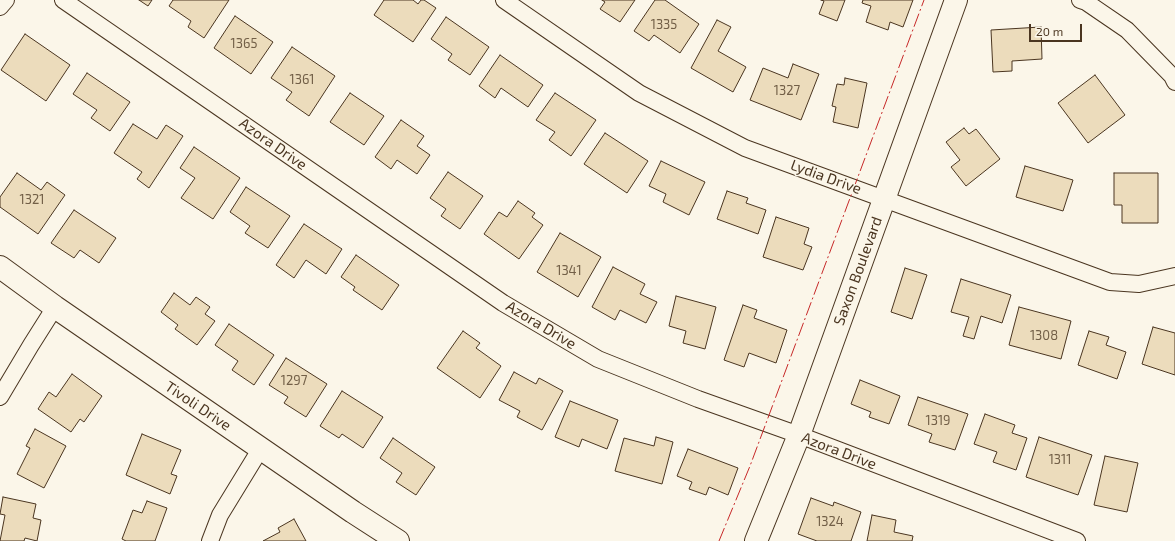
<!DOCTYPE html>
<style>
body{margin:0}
#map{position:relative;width:1175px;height:541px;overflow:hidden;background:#fbf6e9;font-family:"Exo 2",sans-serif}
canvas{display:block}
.scale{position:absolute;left:1029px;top:24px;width:53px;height:18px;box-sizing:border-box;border:2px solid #4a3520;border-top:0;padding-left:5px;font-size:12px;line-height:14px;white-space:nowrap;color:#4a3520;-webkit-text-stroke:3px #fbf6e9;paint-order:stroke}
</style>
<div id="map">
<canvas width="1175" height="541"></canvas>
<div class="scale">20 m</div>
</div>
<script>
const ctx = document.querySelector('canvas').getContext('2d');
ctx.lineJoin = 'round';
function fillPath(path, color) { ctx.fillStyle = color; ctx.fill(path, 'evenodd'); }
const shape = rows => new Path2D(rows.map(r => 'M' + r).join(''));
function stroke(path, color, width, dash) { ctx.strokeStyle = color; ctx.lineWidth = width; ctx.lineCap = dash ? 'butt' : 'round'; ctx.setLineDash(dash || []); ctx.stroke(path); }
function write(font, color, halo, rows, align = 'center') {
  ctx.font = font + ' "Exo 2",sans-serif'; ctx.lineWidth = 3; ctx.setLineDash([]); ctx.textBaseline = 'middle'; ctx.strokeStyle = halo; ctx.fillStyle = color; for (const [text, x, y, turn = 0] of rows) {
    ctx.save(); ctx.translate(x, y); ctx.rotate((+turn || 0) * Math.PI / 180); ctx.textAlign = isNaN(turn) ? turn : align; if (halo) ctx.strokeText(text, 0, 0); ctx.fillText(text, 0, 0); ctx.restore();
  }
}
const building = shape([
 [139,0,152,0,148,6,139,0],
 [173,0,229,0,204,38,188,27,191,21,169,6,173,0],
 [384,0,413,0,418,4,421,0,424,0,436,8,413,42,374,15,384,0],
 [602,0,635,0,620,22,600,9,605,2,602,0],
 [655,0,665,0,699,24,680,53,654,35,649,41,634,31,655,0],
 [821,0,845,0,837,21,819,14,824,1,821,0],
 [863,0,913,0,903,27,890,22,888,30,866,22,871,6,862,3,863,0],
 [235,16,273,42,251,74,214,48,235,16],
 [446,17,489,47,470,75,448,60,452,54,431,39,446,17],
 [717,20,731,27,718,51,746,67,733,92,691,68,717,20],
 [1041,27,1042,59,1012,61,1012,71,993,72,991,30,1041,27],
 [25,34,70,65,46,101,1,70,25,34],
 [292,47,335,76,309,116,286,100,292,92,271,78,292,47],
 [500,55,543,85,528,107,501,88,495,98,479,86,500,55],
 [793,64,819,74,801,120,750,100,763,68,788,78,793,64],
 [87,73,130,102,110,131,91,118,97,110,73,94,87,73],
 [1095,75,1125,115,1088,143,1058,103,1095,75],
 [845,78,867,83,858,128,833,122,836,107,832,106,837,84,844,85,845,78],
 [350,93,384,116,364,145,330,122,350,93],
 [555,93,596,120,571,156,549,140,555,132,536,120,555,93],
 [401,120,424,136,417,146,430,155,417,174,397,160,391,169,375,157,401,120],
 [133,124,157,139,166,125,183,136,149,188,137,179,142,172,114,153,133,124],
 [964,128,969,134,976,129,1000,159,966,186,951,167,960,160,946,142,964,128],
 [605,133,648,161,627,193,584,164,605,133],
 [194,147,240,178,213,219,181,198,195,178,180,168,194,147],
 [661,161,705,182,689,215,663,202,666,194,649,186,661,161],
 [1025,166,1073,180,1063,211,1016,197,1025,166],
 [448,172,483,196,460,229,441,216,446,209,430,198,448,172],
 [17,173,41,190,47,182,65,195,38,234,0,207,0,197,17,173],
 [1114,173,1158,173,1158,223,1122,223,1122,205,1114,205,1114,173],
 [246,187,290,216,268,248,245,233,250,226,230,212,246,187],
 [727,191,748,198,746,203,766,210,758,234,717,219,727,191],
 [518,201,535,213,532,217,543,225,519,259,484,234,499,212,507,217,518,201],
 [74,210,116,238,99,263,80,250,74,258,51,243,74,210],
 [776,217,809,228,804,244,812,247,803,270,763,257,776,217],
 [304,224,342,249,326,274,306,260,294,278,276,265,304,224],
 [560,233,601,257,578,297,537,272,560,233],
 [356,255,399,285,382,310,353,290,355,287,341,277,356,255],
 [613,267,645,284,640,294,657,302,646,323,620,310,615,320,592,307,613,267],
 [905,268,927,275,912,319,891,312,905,268],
 [961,279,1011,295,1002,323,981,316,974,339,963,336,969,317,951,312,961,279],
 [174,293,190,305,196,297,210,307,205,314,215,321,197,345,175,329,178,325,161,312,174,293],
 [676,296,716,307,705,349,683,343,686,331,669,326,676,296],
 [743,305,757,310,754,318,787,330,776,363,749,353,744,367,724,360,743,305],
 [1019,307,1071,321,1061,359,1009,345,1019,307],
 [229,324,274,355,254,385,232,370,238,361,215,345,229,324],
 [1153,327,1175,333,1175,375,1142,364,1153,327],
 [463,331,480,343,476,348,501,366,480,398,437,368,463,331],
 [1089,331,1109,337,1106,345,1126,352,1117,379,1078,365,1089,331],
 [286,358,327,384,306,417,284,403,288,397,269,385,286,358],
 [514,372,536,384,539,378,563,391,542,430,517,417,520,411,499,400,514,372],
 [72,374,102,396,84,422,80,419,71,432,38,409,49,392,56,397,72,374],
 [860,380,900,396,889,424,869,417,871,412,851,404,860,380],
 [342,391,383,417,363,448,342,434,339,438,320,426,342,391],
 [918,397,968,414,955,450,929,442,932,434,908,425,918,397],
 [570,401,618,420,607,449,582,439,579,447,555,437,570,401],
 [985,414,1015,425,1012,433,1027,438,1016,470,993,462,997,452,974,444,985,414],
 [35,429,66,446,44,488,17,474,30,448,26,446,35,429],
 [142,434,181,450,171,474,177,476,170,494,126,475,142,434],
 [656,437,673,442,662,484,615,471,624,438,654,446,656,437],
 [1039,437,1092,455,1078,495,1026,477,1039,437],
 [393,438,435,467,416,495,396,482,402,473,380,458,393,438],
 [688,449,738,468,728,495,709,487,706,495,689,489,692,482,677,476,688,449],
 [1105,456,1138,463,1127,512,1094,505,1105,456],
 [3,497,36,504,33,518,41,520,37,541,25,538,24,541,0,541,5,515,0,514,3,497],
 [811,498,833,506,834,502,861,512,851,541,817,541,798,534,811,498],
 [147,501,167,508,155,541,126,541,122,539,133,510,142,513,147,501],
 [872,515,896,520,894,532,913,536,912,541,867,541,872,515],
 [294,519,306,541,263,541,280,532,278,528,294,519]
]);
fillPath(building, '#ecdcbc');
stroke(building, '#4a3520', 1);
const street = shape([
 [63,0,503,303,598,359,698,399,799,435,1077,541],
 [504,0,639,93,745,148,1110,282,1139,284,1175,276],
 [1080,0,1086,2,1127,30,1172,76,1175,82],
 [0,7,6,0],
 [0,397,31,345,55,307],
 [210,541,220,515,261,448]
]);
const secondary = shape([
 [0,267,55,307,353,512,398,541],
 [756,541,799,435,956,0]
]);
stroke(street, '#4a3520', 18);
stroke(secondary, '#4a3520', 24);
stroke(street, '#fbf6e9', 16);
stroke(secondary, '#fbf6e9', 22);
stroke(shape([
 [719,541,750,466,924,0]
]), '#c62828', 1, [14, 3, 2, 3]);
write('13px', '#725f47', null, [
 ["1335",664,25],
 ["1365",244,44],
 ["1361",302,80],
 ["1327",787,91],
 ["1321",32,200],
 ["1341",569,271],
 ["1308",1044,336],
 ["1297",294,381],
 ["1319",938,421],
 ["1311",1060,460],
 ["1324",830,522]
]);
write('15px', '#4a3520', '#fbf6e9', [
 ["Azora Drive",273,144,35],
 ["Lydia Drive",826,177,20],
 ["Saxon Boulevard",858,271,-70],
 ["Azora Drive",541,325,31],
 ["Tivoli Drive",198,406,34],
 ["Azora Drive",839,451,21]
]);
</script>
